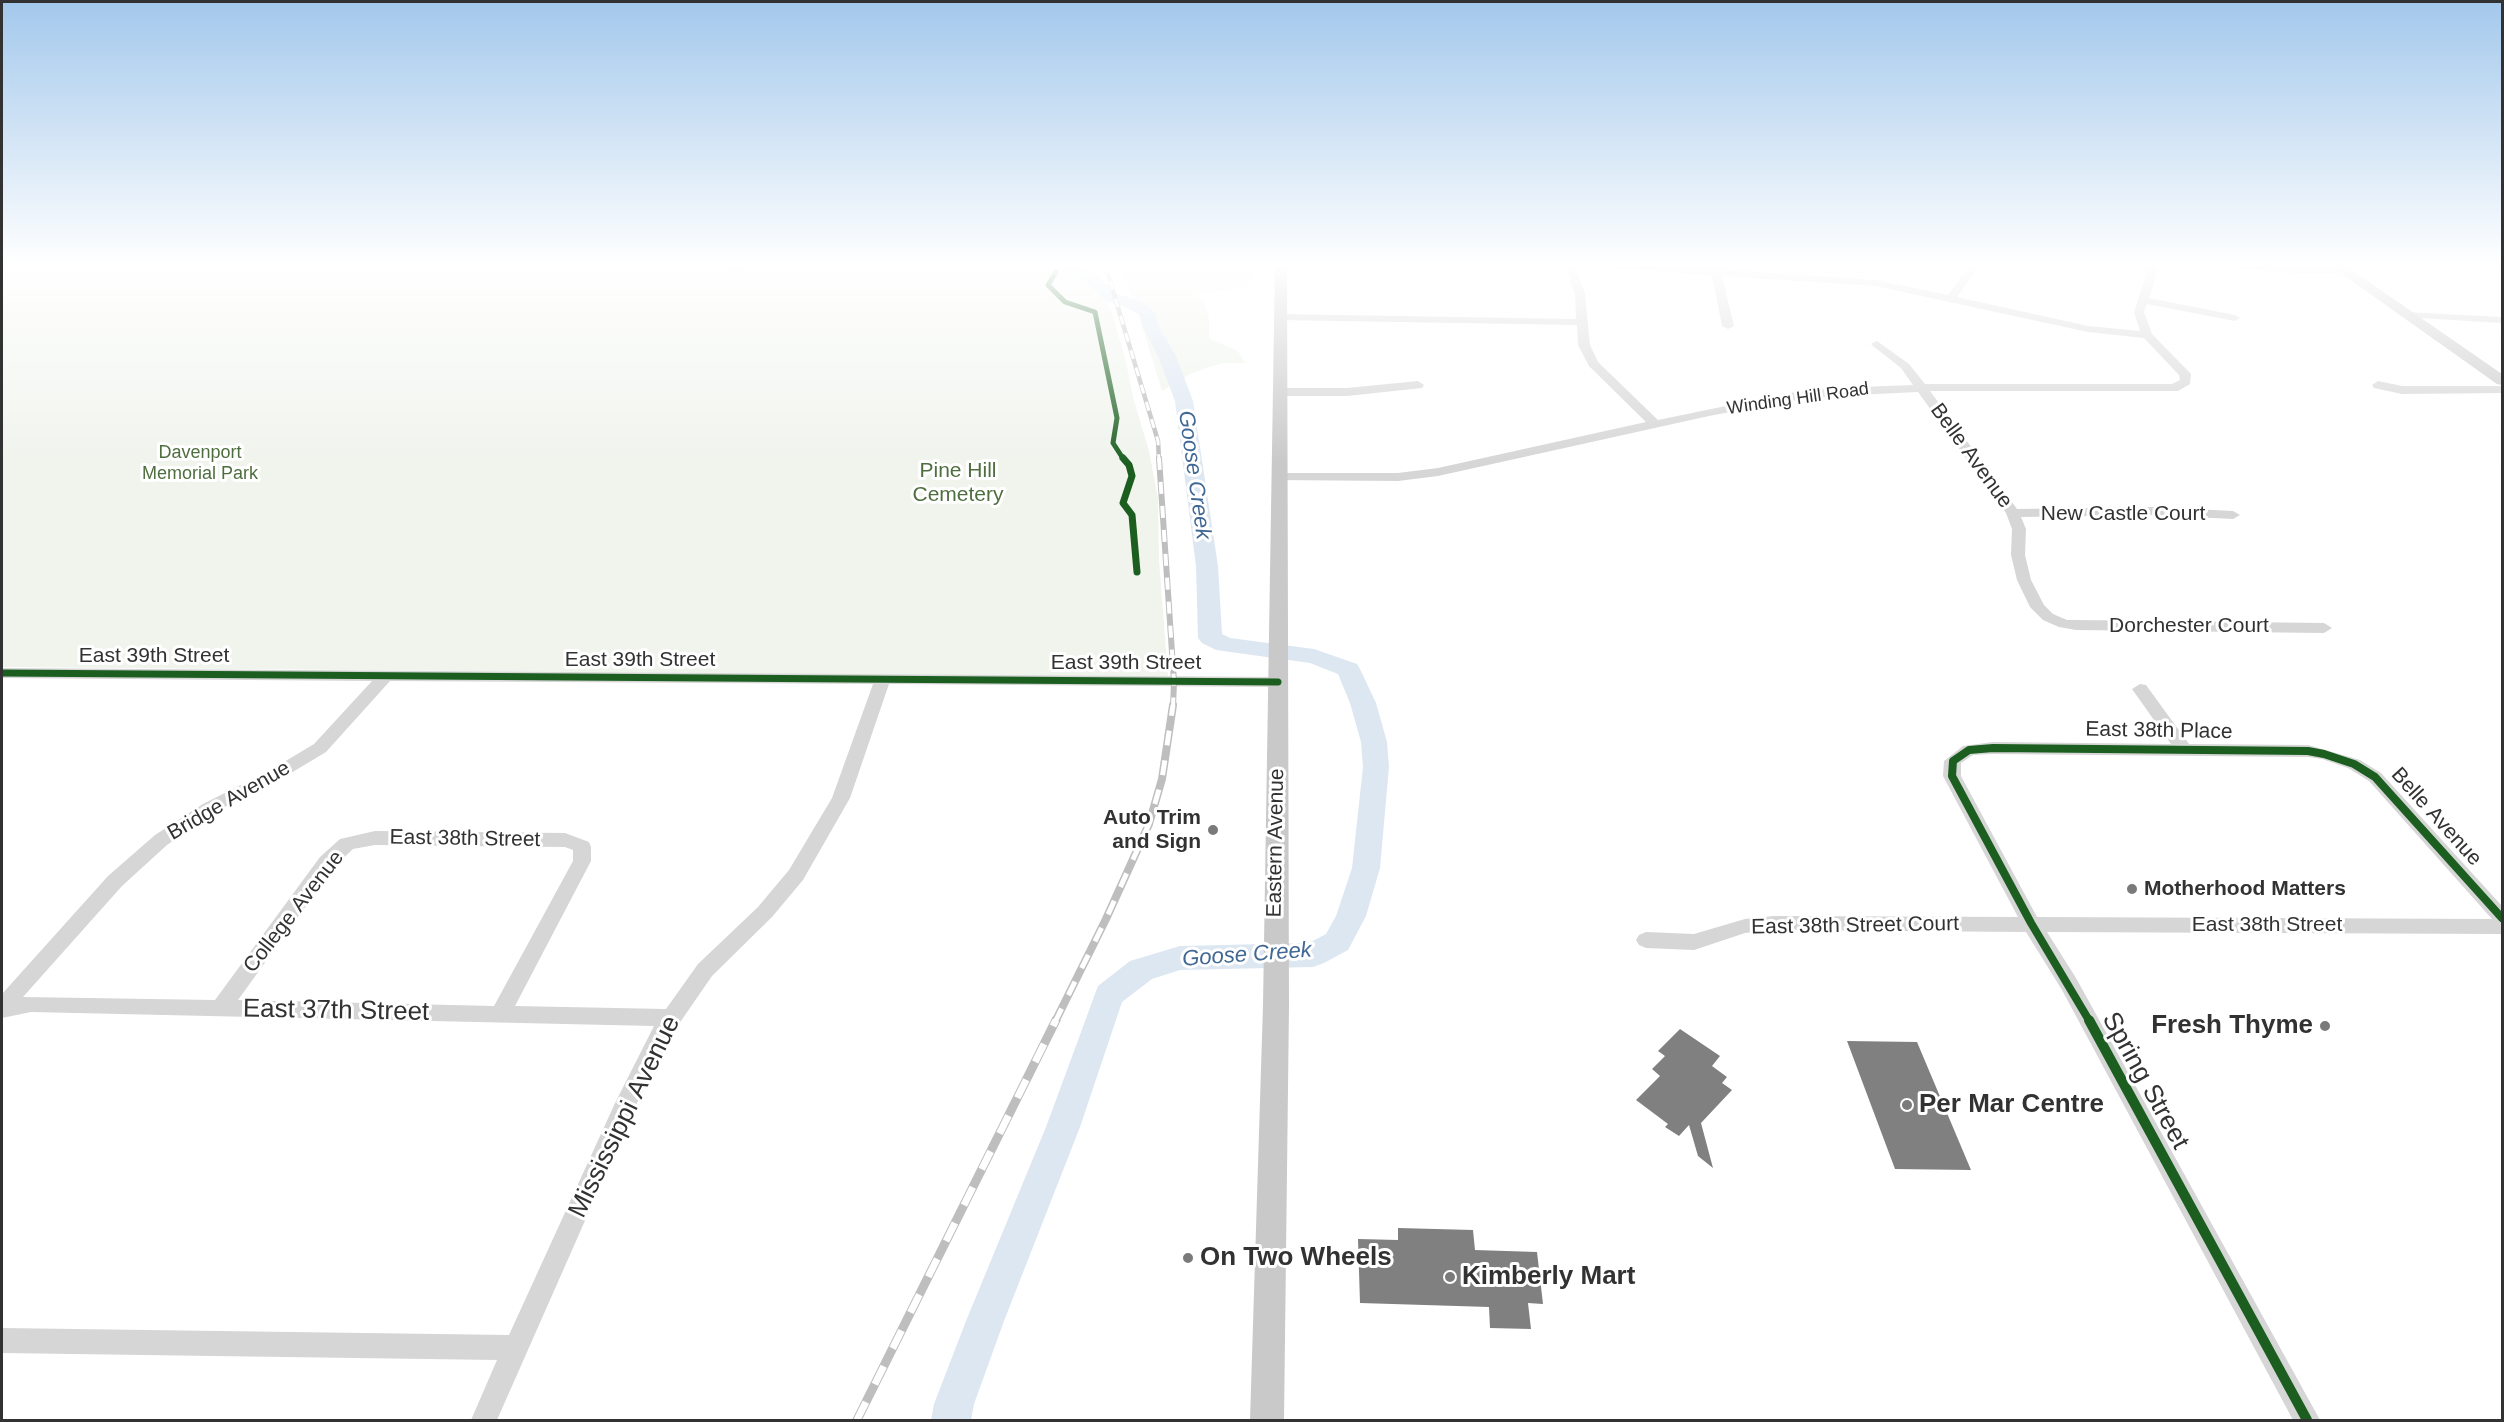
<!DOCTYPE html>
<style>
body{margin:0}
#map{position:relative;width:2504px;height:1422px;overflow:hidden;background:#fff;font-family:Arial,sans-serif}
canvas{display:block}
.frame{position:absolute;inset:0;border:3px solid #323232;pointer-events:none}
</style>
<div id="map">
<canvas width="2504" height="1422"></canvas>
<div class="frame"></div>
</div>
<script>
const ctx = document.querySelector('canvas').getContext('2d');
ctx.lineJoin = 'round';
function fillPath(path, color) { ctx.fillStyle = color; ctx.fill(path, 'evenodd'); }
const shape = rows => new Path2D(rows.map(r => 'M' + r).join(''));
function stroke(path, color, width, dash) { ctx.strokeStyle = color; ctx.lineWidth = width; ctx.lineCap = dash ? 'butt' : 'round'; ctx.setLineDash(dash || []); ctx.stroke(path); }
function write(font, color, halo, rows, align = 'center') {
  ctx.font = font + ' Arial,sans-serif'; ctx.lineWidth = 6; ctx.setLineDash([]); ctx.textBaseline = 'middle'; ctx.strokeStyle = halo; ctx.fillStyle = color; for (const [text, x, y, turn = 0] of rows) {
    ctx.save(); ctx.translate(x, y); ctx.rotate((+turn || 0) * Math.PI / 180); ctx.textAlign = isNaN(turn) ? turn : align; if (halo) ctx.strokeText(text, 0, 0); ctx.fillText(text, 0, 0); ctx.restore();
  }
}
fillPath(shape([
 [2,264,1093,264,1112,313,1126,362,1133,397,1149,451,1158,498,1159,560,1168,677,2,667],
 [1253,264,1253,278,1242,287,1197,294,1205,305,1209,319,1209,338,1238,351,1245,363,1222,363,1192,373,1162,391,1134,300,1118,264]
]), '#f0f4ed');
fillPath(shape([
 [709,264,766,264,759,269,734,272,710,267,709,264],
 [1046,264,1068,264,1097,276,1117,294,1141,301,1156,313,1158,325,1176,356,1193,401,1218,566,1222,634,1230,638,1314,649,1357,664,1360,669,1376,703,1387,742,1389,767,1380,868,1366,916,1348,950,1324,963,1313,967,1180,970,1152,979,1122,1002,1080,1127,1004,1321,974,1404,971,1420,931,1420,934,1404,966,1321,1046,1127,1098,986,1130,961,1180,946,1309,943,1326,934,1336,916,1352,868,1363,767,1361,742,1350,703,1338,674,1310,663,1216,650,1202,643,1198,638,1196,566,1175,401,1158,356,1142,325,1140,315,1129,309,1105,300,1085,282,1046,264]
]), '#dde7f2');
fillPath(shape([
 [1680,1029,1720,1056,1712,1066,1727,1077,1722,1083,1732,1090,1701,1123,1713,1168,1698,1156,1689,1125,1679,1136,1665,1127,1668,1124,1636,1100,1660,1076,1652,1069,1665,1056,1658,1051],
 [1847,1041,1917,1042,1971,1170,1895,1169],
 [1398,1228,1473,1230,1475,1250,1537,1252,1543,1304,1528,1303,1531,1329,1490,1328,1489,1307,1360,1303,1358,1239,1398,1240]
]), '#808080');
fillPath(shape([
 [1564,264,1574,264,1585,294,1590,345,1598,362,1658,420,1789,393,1834,388,1913,385,1901,368,1873,346,1871,344,1877,341,1909,364,1925,384,2172,384,2180,380,2179,375,2144,338,2088,332,1876,286,1722,276,1734,326,1728,329,1722,326,1712,275,1591,267,1586,264,1644,264,1876,280,1948,295,1971,264,1981,264,1957,297,2088,326,2140,331,2134,312,2146,275,2146,264,2156,264,2156,275,2149,298,2235,315,2240,318,2235,321,2147,304,2144,312,2152,334,2191,374,2190,384,2178,391,1930,391,2017,509,2153,507,2233,511,2240,515,2233,519,2153,515,2021,517,2026,529,2025,555,2031,580,2044,605,2053,614,2067,620,2076,620,2324,623,2332,628,2324,633,2076,630,2059,627,2043,620,2030,607,2017,580,2011,555,2012,529,2006,513,1918,392,1834,396,1789,401,1709,416,1438,476,1398,481,1274,480,1272,477,1279,473,1398,473,1438,468,1646,422,1589,366,1578,345,1577,325,1280,320,1275,317,1280,314,1576,319,1575,294,1564,264],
 [2217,264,2343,267,2348,270,2343,273,2294,273,2222,267,2217,264],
 [2407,312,2502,317,2502,323,2403,317,2403,313,2407,312],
 [1418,381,1424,385,1422,388,1347,396,1279,396,1273,392,1279,388,1347,388,1418,381],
 [2378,381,2402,386,2502,386,2502,393,2402,394,2374,388,2372,385,2378,381],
 [2,668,1278,677,1286,682,1278,687,889,684,850,798,803,880,772,917,712,976,672,1034,637,1103,497,1420,471,1420,497,1360,2,1353,2,1328,509,1335,616,1101,654,1026,31,1012,2,1018,2,994,108,876,155,835,203,804,274,768,314,744,372,681,2,678,2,668],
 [390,681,873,684,832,798,789,870,758,907,698,964,666,1009,515,1006,591,861,591,847,589,842,565,833,375,831,340,839,320,857,215,1000,23,997,122,886,167,845,215,812,286,776,326,752,390,681],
 [375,845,565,847,573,850,573,861,494,1006,238,1000,334,867,353,849,375,845],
 [2140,684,2146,685,2189,744,2308,745,2360,760,2381,773,2502,906,2502,934,2047,932,2076,978,2320,1420,2293,1420,2062,990,2026,932,1774,930,1745,933,1694,950,1646,948,1639,945,1636,940,1639,935,1646,932,1694,934,1745,919,1774,916,2018,917,1943,776,1944,761,1963,746,1993,742,2171,744,2132,689,2140,684],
 [1993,754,2308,757,2322,759,2348,768,2369,781,2492,919,2037,917,1961,776,1961,763,1973,755,1993,754]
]), '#d6d6d6');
fillPath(shape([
 [1275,264,1287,264,1289,1005,1284,1420,1250,1420,1263,1005,1275,264],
 [2328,264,2343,264,2502,374,2502,385,2497,384,2328,264]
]), '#c9c9c9');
const railFar3 = shape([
 [1105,264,1158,441,1159,460]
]);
const railFar2 = shape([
 [1159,458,1174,682,1173,707]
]);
const railFar1 = shape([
 [1055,1022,1106,919,1149,824,1162,779,1173,705]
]);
const rail = shape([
 [857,1420,1056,1020]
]);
stroke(railFar3, '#bebebe', 4.5);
stroke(railFar2, '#bebebe', 6);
stroke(railFar1, '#bebebe', 8);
stroke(rail, '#bebebe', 9);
stroke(railFar3, '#fff', 3, [9]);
stroke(railFar2, '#fff', 4, [12]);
stroke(railFar1, '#fff', 5, [15]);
stroke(rail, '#fff', 7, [20]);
stroke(shape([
 [1056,272,1048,285,1065,302,1095,312,1117,418,1113,443,1124,460]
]), '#1b5e20', 5);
stroke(shape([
 [1123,458,1129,465,1132,476,1123,503,1132,515,1137,572],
 [2,673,1278,682]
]), '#1b5e20', 7);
stroke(shape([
 [2090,1022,2031,923,1952,776,1953,761,1969,750,1993,748,2308,751,2324,754,2354,764,2375,777,2502,918]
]), '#1b5e20', 8);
stroke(shape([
 [2089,1020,2307,1420]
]), '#1b5e20', 10);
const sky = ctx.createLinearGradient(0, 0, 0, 464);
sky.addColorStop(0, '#a3c8ec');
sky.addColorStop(0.57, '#fff');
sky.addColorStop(1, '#ffffff00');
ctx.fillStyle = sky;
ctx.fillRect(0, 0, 2504, 464);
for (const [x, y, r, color] of [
 [1213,830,6,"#7a7a7a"],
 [2132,889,6,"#7a7a7a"],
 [2325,1026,6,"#7a7a7a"],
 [1907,1105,6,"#7a7a7a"],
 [1188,1258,6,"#7a7a7a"],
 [1450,1277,6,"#7a7a7a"]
]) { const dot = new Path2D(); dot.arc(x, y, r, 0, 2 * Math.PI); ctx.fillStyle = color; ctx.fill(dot); stroke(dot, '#fff', 2); }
write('18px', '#323232', '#fff', [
 ["Winding Hill Road",1798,399,-8]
]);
write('18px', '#4f6e3f', '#fff', [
 ["Davenport",200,453],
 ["Memorial Park",200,474]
]);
write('21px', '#323232', '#fff', [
 ["Belle Avenue",1971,456,54],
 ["New Castle Court",2123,514],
 ["Dorchester Court",2189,626],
 ["East 39th Street",154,656],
 ["East 39th Street",640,660],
 ["East 39th Street",1126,663],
 ["East 38th Place",2159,731,1],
 ["Bridge Avenue",229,801,-30],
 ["Belle Avenue",2436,817,48],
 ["East 38th Street",465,839,1],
 ["Eastern Avenue",1276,843,-89],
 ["College Avenue",294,912,-52],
 ["East 38th Street",2267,925],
 ["East 38th Street Court",1855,926,-1]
]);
write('21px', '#4f6e3f', '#fff', [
 ["Pine Hill",958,471],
 ["Cemetery",958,495]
]);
write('bold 21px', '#323232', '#fff', [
 ["Auto Trim",1201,818],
 ["and Sign",1201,842],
 ["Motherhood Matters",2144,889,"left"]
], 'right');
write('italic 22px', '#406894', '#fff', [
 ["Goose Creek",1194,475,82],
 ["Goose Creek",1247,955,-4]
]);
write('26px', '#323232', '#fff', [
 ["East 37th Street",336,1011,1],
 ["Spring Street",2145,1081,61],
 ["Mississippi Avenue",625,1117,-64]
]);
write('bold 26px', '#323232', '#fff', [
 ["Fresh Thyme",2313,1026,"right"],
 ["Per Mar Centre",1919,1105],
 ["On Two Wheels",1200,1258],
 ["Kimberly Mart",1462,1277]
], 'left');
</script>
